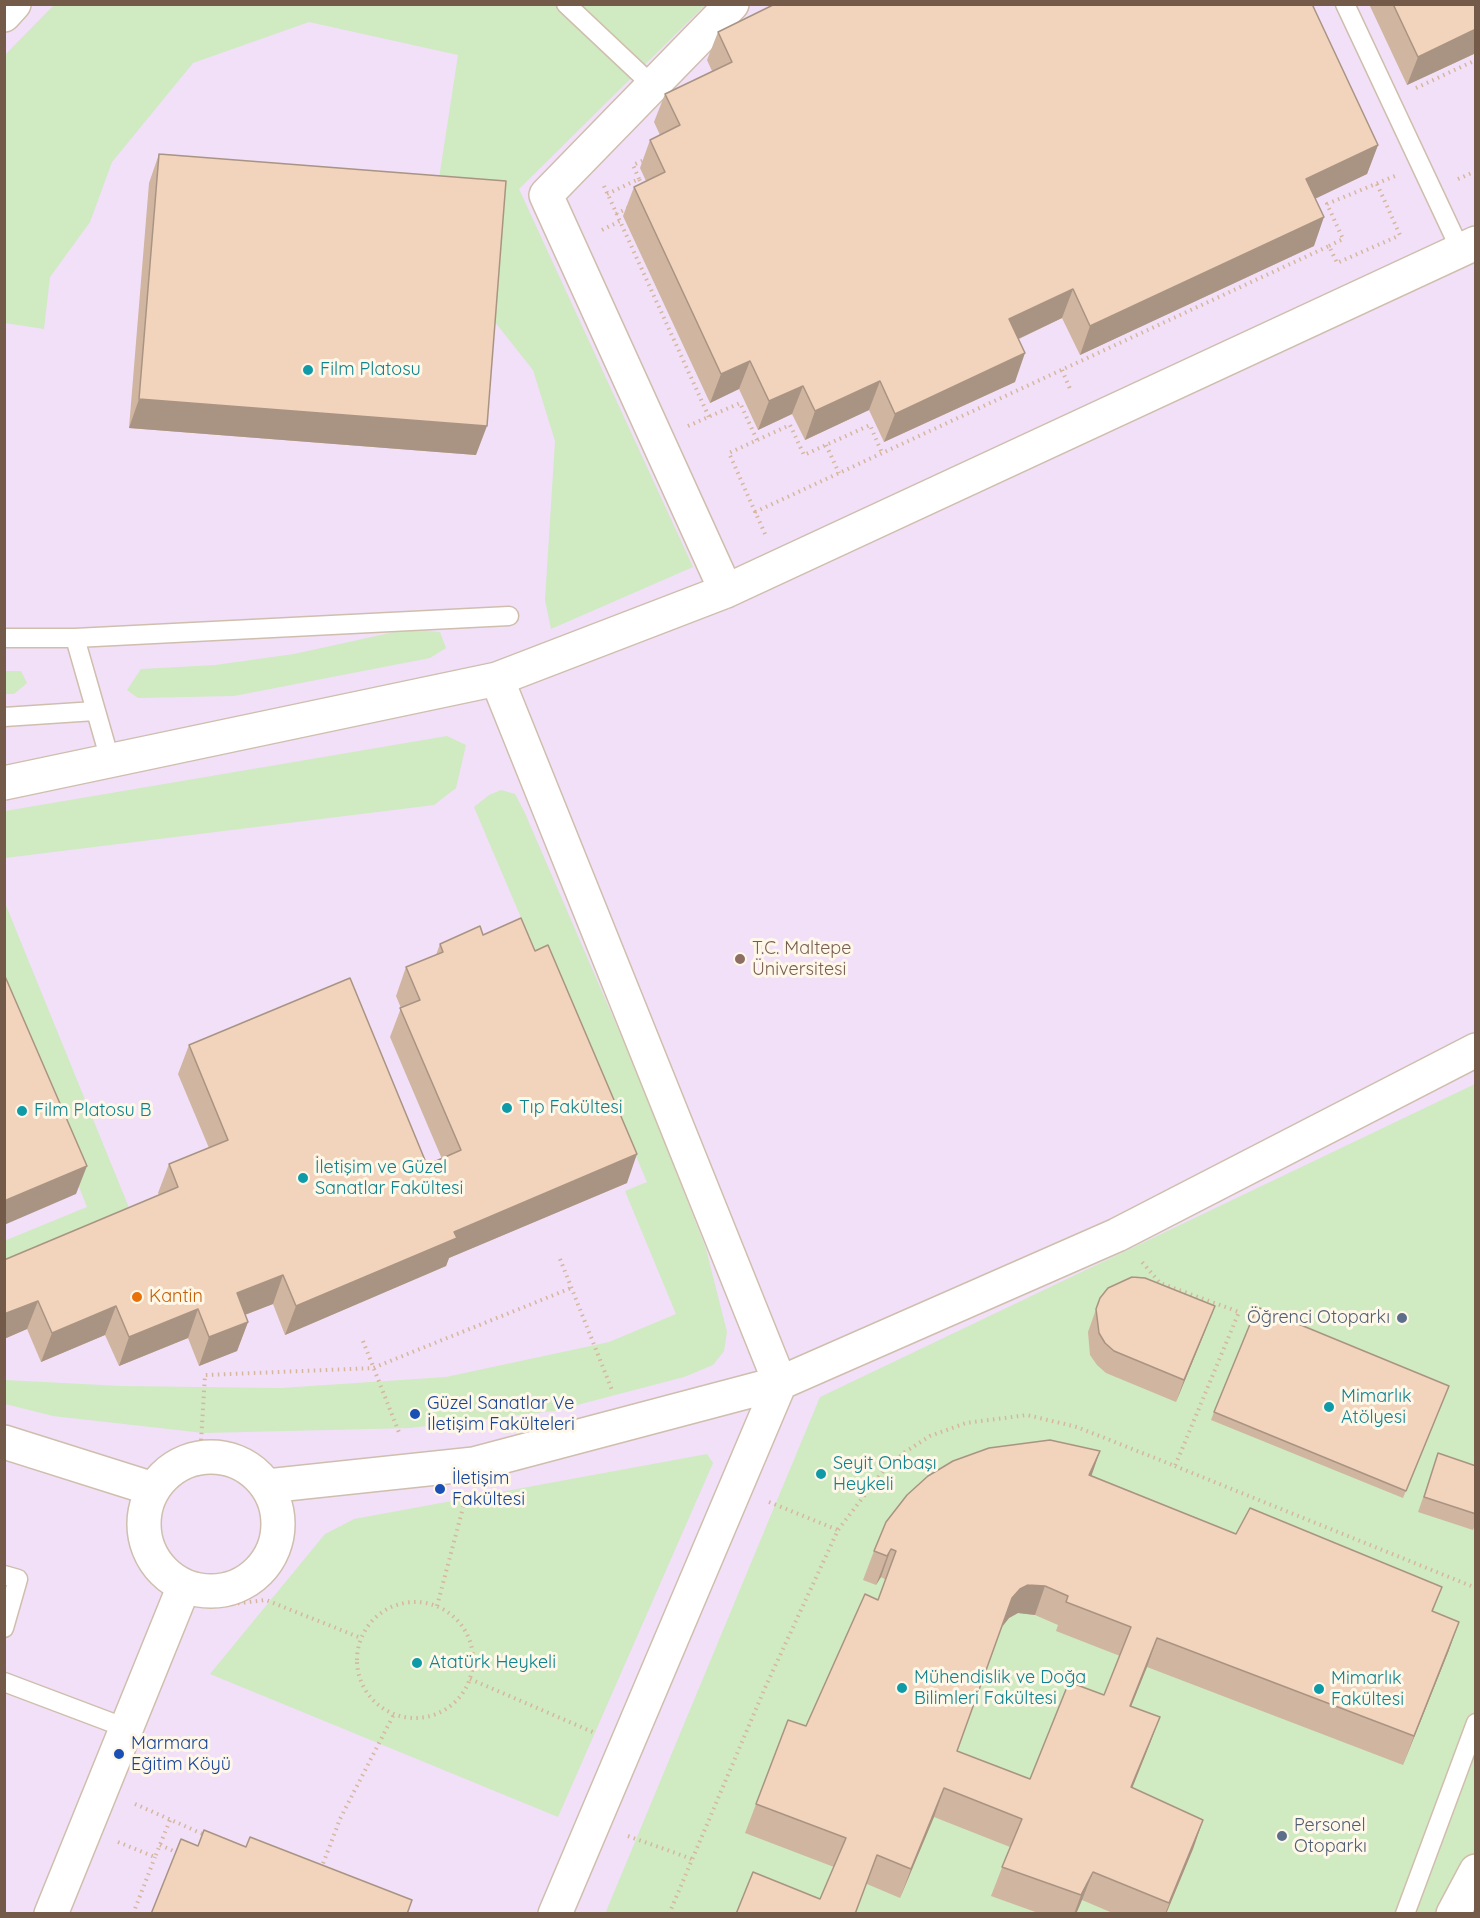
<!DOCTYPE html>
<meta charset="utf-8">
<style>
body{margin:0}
#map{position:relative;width:1480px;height:1918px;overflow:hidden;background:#fcf4e3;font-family:Quicksand,sans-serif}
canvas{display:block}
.frame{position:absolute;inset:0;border:6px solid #745a49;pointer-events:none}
</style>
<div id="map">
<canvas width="1480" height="1918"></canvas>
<div class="frame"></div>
</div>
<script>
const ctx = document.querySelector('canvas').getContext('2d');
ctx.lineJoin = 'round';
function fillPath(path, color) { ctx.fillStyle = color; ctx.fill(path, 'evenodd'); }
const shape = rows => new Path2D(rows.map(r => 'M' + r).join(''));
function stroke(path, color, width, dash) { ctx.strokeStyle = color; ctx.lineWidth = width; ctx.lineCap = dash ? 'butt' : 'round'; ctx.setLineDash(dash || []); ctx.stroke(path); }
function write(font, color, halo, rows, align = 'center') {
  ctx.font = font + ' Quicksand,sans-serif'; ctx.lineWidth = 6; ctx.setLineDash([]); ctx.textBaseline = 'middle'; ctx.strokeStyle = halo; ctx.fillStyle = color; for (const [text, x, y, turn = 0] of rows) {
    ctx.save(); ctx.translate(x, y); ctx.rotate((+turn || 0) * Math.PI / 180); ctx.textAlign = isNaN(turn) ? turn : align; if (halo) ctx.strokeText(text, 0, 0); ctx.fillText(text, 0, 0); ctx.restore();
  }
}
fillPath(shape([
 [5,5,1475,5,1475,1913,5,1913]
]), '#f1e0f8');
fillPath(shape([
 [54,5,705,5,519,189,693,567,551,629,545,600,555,441,533,370,487,312,436,198,458,55,309,22,193,63,112,162,90,222,50,277,44,329,5,323,4,56],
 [408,629,440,632,446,648,430,658,234,696,138,698,127,690,141,669,215,665,294,654],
 [5,671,21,671,27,683,14,694,5,694],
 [447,736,466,745,456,788,434,805,5,858,5,811],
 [501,790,515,794,524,811,641,1082,706,1249,727,1332,724,1351,713,1365,684,1377,554,1411,410,1428,204,1433,53,1416,5,1404,5,1380,121,1386,281,1388,446,1377,609,1342,676,1314,625,1191,647,1182,551,955,539,960,474,807,489,795],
 [5,903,134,1220,5,1274,4,1241,87,1207,5,1002],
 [1475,1084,1475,1848,1472,1858,1434,1913,605,1914,820,1397],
 [707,1454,713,1463,558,1817,210,1674,325,1534,354,1519]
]), '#d0eac2');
const lane = shape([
 [566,4,652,85],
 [1345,4,1460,249],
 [4,638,75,638,509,616],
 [75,638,110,760],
 [4,717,95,711],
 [4,1575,18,1579,4,1628],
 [4,1682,126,1728],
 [1405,1914,1476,1723]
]);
const street = shape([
 [4,15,14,4],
 [726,591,546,195,732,4],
 [497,679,780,1383,555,1914],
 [4,783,497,679,726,591,1476,243],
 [4,1442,153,1489],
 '144 1524a67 67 0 1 1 134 0a67 67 0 1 1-134 0Z',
 [267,1486,474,1464,780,1383,1117,1235,1476,1050],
 [51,1914,184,1586],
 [1453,1914,1476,1871]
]);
stroke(lane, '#d0bead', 21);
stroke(street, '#d0bead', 36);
stroke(shape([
 [1416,88,1476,60],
 [639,179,633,165,646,159],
 [1458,179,1476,171],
 [1377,184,1400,235],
 [604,186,709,417],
 [607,194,639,179,643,187],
 [616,214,630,207],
 [602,230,620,221],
 [1329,246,1343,239,1327,204,1395,176],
 [1062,370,1071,391],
 [688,426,740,403,757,440],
 [826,445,839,473],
 [755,512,1329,246,1337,263,1396,237],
 [765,534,729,453,790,425,804,455,870,425,882,453],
 [560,1259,612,1390],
 [363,1341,400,1435],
 [200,1458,205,1375,373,1368,571,1288],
 [1175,1466,1476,1588],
 [769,1502,838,1530],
 '357 1660a58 58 0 1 1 116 0a58 58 0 1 1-116 0Z',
 [214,1606,266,1600,361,1638],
 [437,1606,465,1500],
 [470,1679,595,1733],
 [135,1804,205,1835],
 [628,1836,692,1859],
 [118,1842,155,1857,170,1820],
 [160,1845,178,1853],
 [321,1869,340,1819,394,1714],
 [133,1914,155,1857],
 [669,1914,764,1690,838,1530,883,1471,905,1452,930,1436,966,1423,1027,1415,1077,1427,1175,1466,1239,1312,1160,1283,1142,1262]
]), '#d6b79e', 4, [1.5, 4.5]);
stroke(lane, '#fff', 18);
stroke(street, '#fff', 33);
fillPath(shape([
 [1369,4,1476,4,1476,53,1407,85],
 [718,32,1378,145,1367,174,1315,198,1314,246,1080,355,1062,318,1019,339,1015,382,884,442,869,410,805,440,792,414,758,430,739,389,710,403,623,216,634,187,646,181,640,168,650,140,660,135,654,122,665,94,712,71,707,60],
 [159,154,476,455,129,428,149,183],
 [483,935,627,1183,449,1258,446,1266,285,1335,273,1304,245,1315,248,1322,237,1351,199,1366,188,1338,119,1366,105,1335,41,1362,27,1329,4,1339,4,1260,159,1195,158,1193,169,1164,209,1148,178,1074,189,1045,427,1165,442,1159,390,1037,401,1008,396,996,406,967,436,955,440,944],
 [1100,1298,1206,1329,1176,1402,1106,1373,1097,1365,1090,1355,1088,1332],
 [1449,1386,1403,1498,1211,1420,1214,1412],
 [1100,1451,1091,1475,1236,1534,1442,1587,1433,1611,1449,1650,1403,1765,1147,1667,1131,1706,1160,1717,1132,1788,1203,1820,1193,1849,1166,1914,1115,1914,1082,1900,1076,1914,1041,1914,991,1896,1010,1847,934,1817,900,1898,867,1884,820,1899,834,1867,745,1833,788,1720,806,1726,878,1600,886,1580,881,1577,876,1585,863,1580,874,1551],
 [1018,1613,1035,1615,1058,1625,1056,1631,1120,1656,1104,1695,1030,1779,957,1751,1002,1626,1009,1618],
 [1476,1466,1476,1522,1473,1530,1418,1512,1433,1469]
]), '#d0b5a1');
fillPath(shape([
 [1476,29,1476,53,1407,85,1418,57],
 [1378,145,1367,174,1296,208,1306,179],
 [1324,217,1314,246,1080,355,1090,326],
 [1073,289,1062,318,999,348,1009,319],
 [1025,353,1015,382,884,442,895,414],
 [750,361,739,389,710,403,721,374],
 [880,381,869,410,805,440,815,411],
 [803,386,792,414,758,430,769,401],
 [139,399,487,426,476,455,129,428],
 [637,1154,627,1183,449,1258,446,1266,285,1335,296,1306,454,1232],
 [87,1166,76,1194,4,1225,4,1201],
 [283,1275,273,1304,226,1322,237,1293],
 [38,1301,27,1329,4,1339,4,1314],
 [116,1306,105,1335,41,1362,52,1333],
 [1215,1306,1206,1329,1176,1402,1184,1380],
 [198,1309,188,1338,119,1366,129,1337],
 [248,1322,237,1351,199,1366,209,1337],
 [1100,1451,1090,1480,1089,1475],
 [891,1549,881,1577,876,1585,887,1556],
 [1028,1585,1045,1586,1035,1615,1018,1613,1009,1618,1002,1627,1012,1598,1020,1589],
 [1459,1622,1449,1650,1403,1765,1414,1736],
 [1157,1638,1147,1667,1120,1734,1130,1706],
 [1160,1717,1149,1746,1121,1816,1131,1787],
 [944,1788,934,1817,900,1898,911,1869],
 [1203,1820,1193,1849,1166,1914,1165,1914],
 [1093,1872,1082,1900,1076,1914,1074,1914,1081,1895]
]), '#a99483');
const building = shape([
 [775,4,1312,4,1378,145,1306,179,1324,217,1090,326,1073,289,1009,319,1025,353,895,414,880,381,815,411,803,386,769,401,750,361,721,374,634,187,665,172,650,140,680,125,665,94,732,62,718,32,775,4],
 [1393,4,1476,4,1476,29,1418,57,1393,4],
 [159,154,506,181,487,426,139,399,159,154],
 [521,918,535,951,548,945,637,1154,454,1232,457,1238,296,1306,283,1275,237,1293,248,1322,209,1337,198,1309,129,1337,116,1306,52,1333,38,1301,4,1314,4,1260,178,1187,169,1164,228,1140,189,1045,350,978,427,1165,461,1150,400,1008,420,1000,406,967,443,952,440,944,480,926,483,935,521,918],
 [4,974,87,1166,4,1201,4,974],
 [1132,1277,1145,1278,1215,1306,1184,1380,1114,1351,1105,1343,1099,1333,1096,1309,1100,1298,1108,1288,1132,1277],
 [1257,1307,1449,1386,1406,1491,1214,1412,1257,1307],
 [1050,1440,1100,1451,1089,1475,1236,1534,1250,1508,1442,1587,1432,1611,1459,1622,1414,1736,1157,1638,1130,1706,1160,1717,1131,1787,1203,1820,1169,1903,1093,1872,1081,1895,1002,1867,1022,1819,944,1788,911,1869,877,1855,855,1914,736,1914,753,1872,820,1899,846,1838,756,1804,788,1720,806,1726,865,1594,878,1600,896,1551,891,1549,887,1556,874,1551,886,1522,907,1495,928,1476,953,1461,989,1448,1050,1440],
 [1028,1585,1045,1586,1068,1596,1066,1602,1131,1627,1104,1695,1069,1682,1030,1779,957,1751,1012,1598,1020,1589,1028,1585],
 [1438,1453,1476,1466,1476,1514,1424,1497,1438,1453],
 [204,1830,246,1847,250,1837,412,1900,407,1914,151,1914,181,1839,198,1846,204,1830]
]);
fillPath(building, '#f2d3bb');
stroke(building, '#a99483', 1.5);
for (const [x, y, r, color] of [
 [308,370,6,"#0f9aa8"],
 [740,959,6,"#8d6e63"],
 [507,1108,6,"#0f9aa8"],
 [22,1111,6,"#0f9aa8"],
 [303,1178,6,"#0f9aa8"],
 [137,1297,6,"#e8710a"],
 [1402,1318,6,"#5c6f8a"],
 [1329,1407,6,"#0f9aa8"],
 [415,1414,6,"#1a4fb4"],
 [821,1474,6,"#0f9aa8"],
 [440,1489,6,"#1a4fb4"],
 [417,1663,6,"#0f9aa8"],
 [902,1688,6,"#0f9aa8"],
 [1319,1689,6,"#0f9aa8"],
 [119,1754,6,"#1a4fb4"],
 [1282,1836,6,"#5c6f8a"]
]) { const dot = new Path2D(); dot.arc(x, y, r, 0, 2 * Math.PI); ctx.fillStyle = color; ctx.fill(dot); stroke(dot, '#fff8e9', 2); }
write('18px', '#0d838f', '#fff8e9', [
 ["Film Platosu",320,370],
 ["Tıp Fakültesi",519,1108],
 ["Film Platosu B",34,1111],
 ["İletişim ve Güzel",315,1168],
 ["Sanatlar Fakültesi",315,1189],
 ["Mimarlık",1341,1397],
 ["Atölyesi",1341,1418],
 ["Seyit Onbaşı",833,1464],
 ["Heykeli",833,1485],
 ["Atatürk Heykeli",429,1663],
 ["Mühendislik ve Doğa",914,1678],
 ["Bilimleri Fakültesi",914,1699],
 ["Mimarlık",1331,1679],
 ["Fakültesi",1331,1700]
], 'left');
write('18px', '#785e54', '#fff8e9', [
 ["T.C. Maltepe",752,949],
 ["Üniversitesi",752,970]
], 'left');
write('18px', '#c56008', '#fff8e9', [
 ["Kantin",149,1297]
], 'left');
write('18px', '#4e5e75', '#fff8e9', [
 ["Öğrenci Otoparkı",1390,1318],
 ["Personel",1294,1826,"left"],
 ["Otoparkı",1294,1847,"left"]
], 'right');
write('18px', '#164399', '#fff8e9', [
 ["Güzel Sanatlar Ve",427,1404],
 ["İletişim Fakülteleri",427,1425],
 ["İletişim",452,1479],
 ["Fakültesi",452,1500],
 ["Marmara",131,1744],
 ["Eğitim Köyü",131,1765]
], 'left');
</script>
